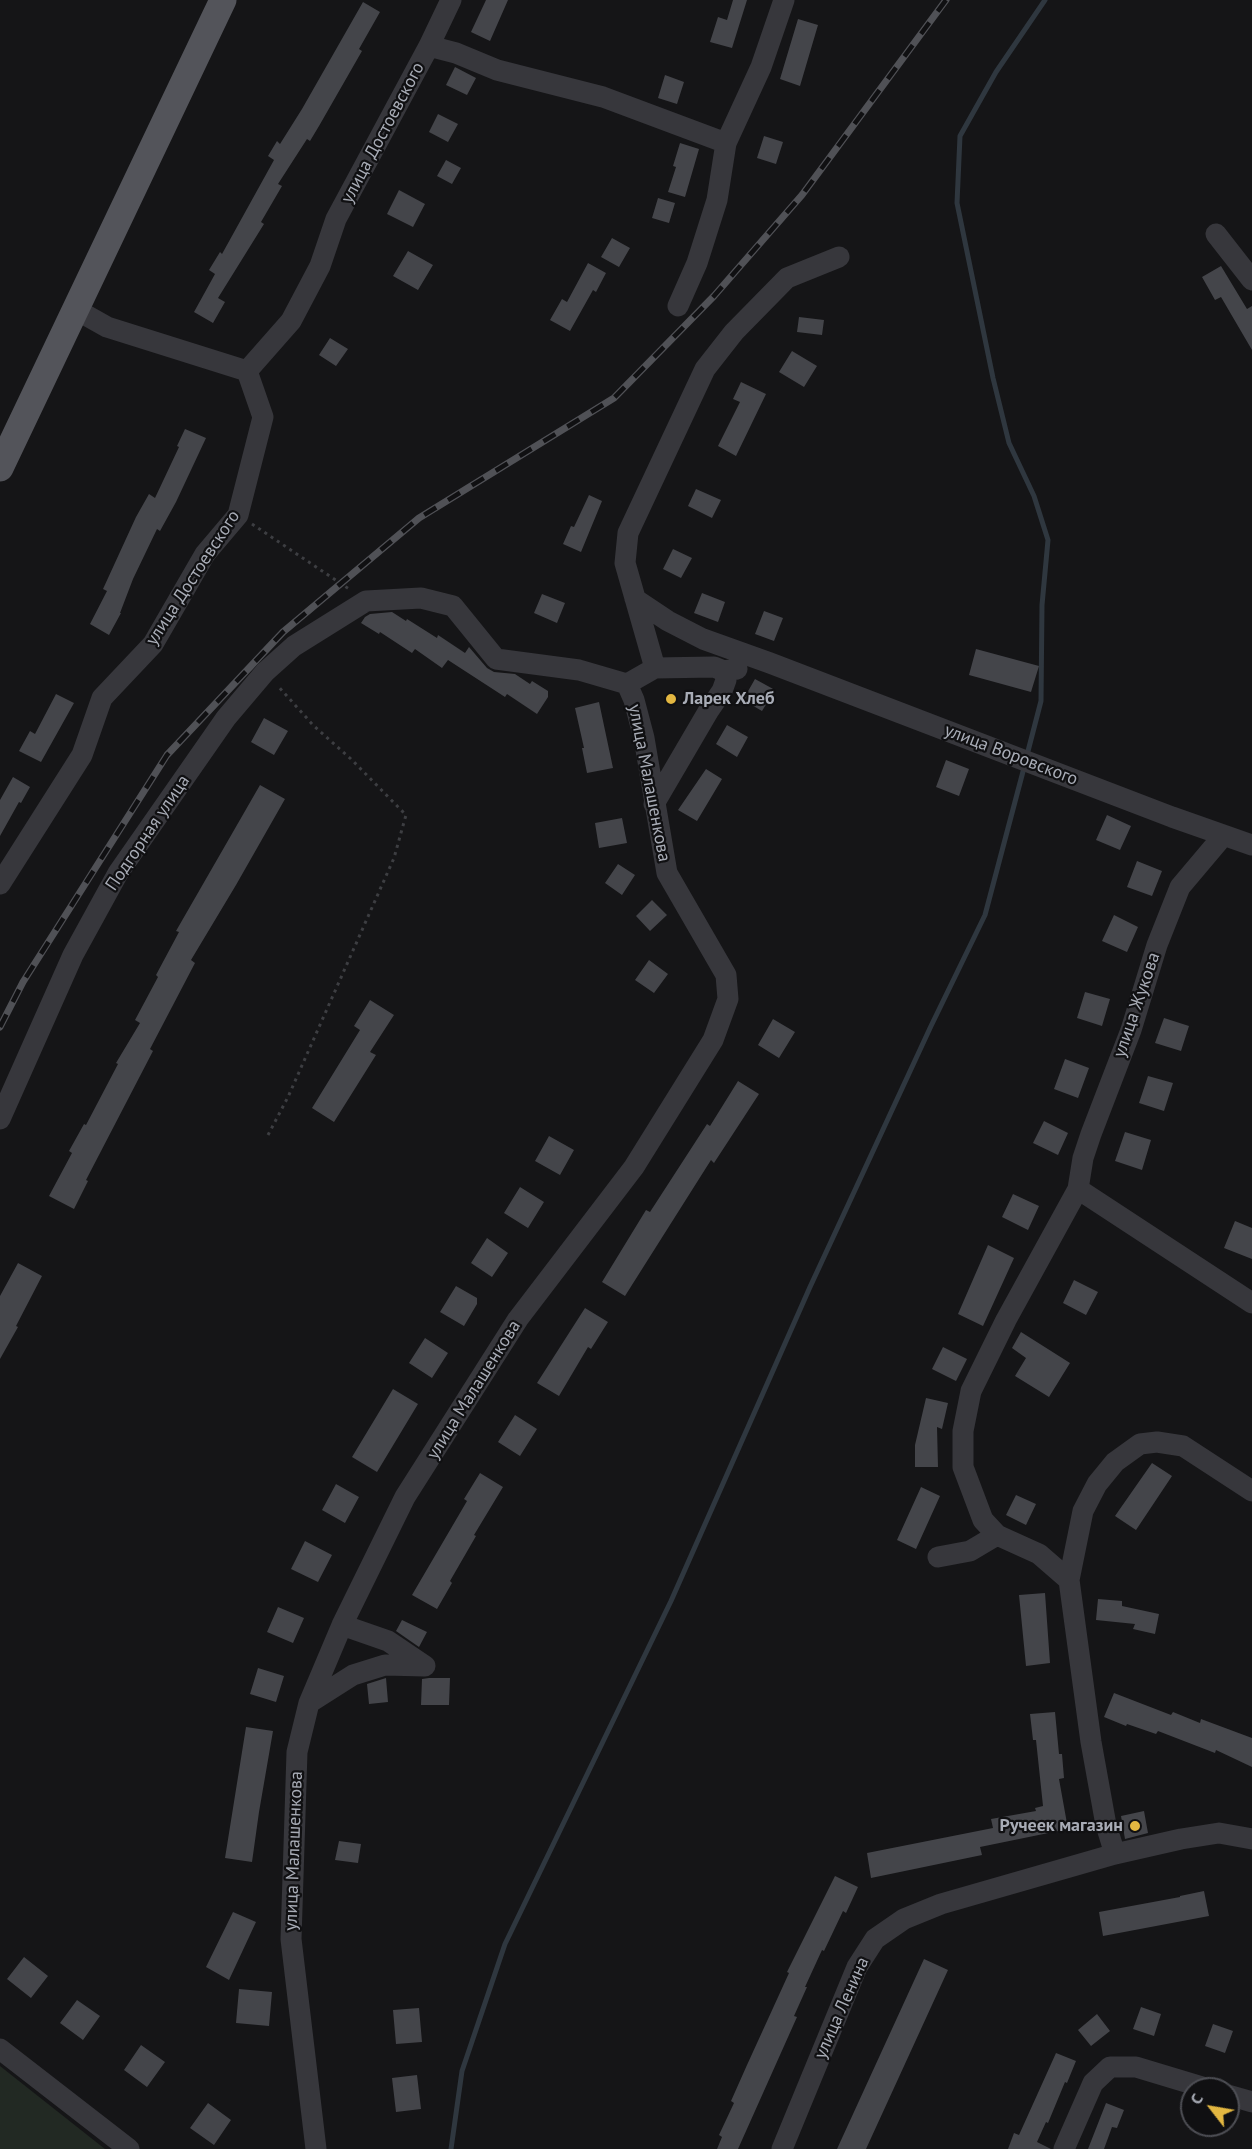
<!DOCTYPE html>
<meta charset="utf-8">
<style>
body{margin:0}
#map{position:relative;width:1252px;height:2149px;overflow:hidden;background:#151517;font-family:"PT Sans",sans-serif}
canvas{display:block}
.north{position:absolute;left:1180px;top:2077px;width:60px;height:60px;box-sizing:border-box;background:#101012;border:2px solid #4d4e54;border-radius:50%;rotate:301deg;font-size:16px;font-weight:700;line-height:24px;text-align:center;color:#a8acb6}
.north::after{content:'';display:block;margin:auto;width:21px;height:27px;background:#e3b741;clip-path:polygon(50% 0,100% 100%,50% 72%,0 100%)}
</style>
<div id="map">
<canvas width="1252" height="2149"></canvas>
<div class="north">С</div>
</div>
<script>
const ctx = document.querySelector('canvas').getContext('2d');
ctx.lineJoin = 'round';
function fillPath(path, color) { ctx.fillStyle = color; ctx.fill(path, 'evenodd'); }
const shape = rows => new Path2D(rows.map(r => 'M' + r).join(''));
function stroke(path, color, width, dash) { ctx.strokeStyle = color; ctx.lineWidth = width; ctx.lineCap = dash ? 'butt' : 'round'; ctx.setLineDash(dash || []); ctx.stroke(path); }
function write(font, color, halo, rows, align = 'center') {
  ctx.font = font + ' "PT Sans",sans-serif'; ctx.lineWidth = 4.5; ctx.setLineDash([]); ctx.textBaseline = 'middle'; ctx.strokeStyle = halo; ctx.fillStyle = color; for (const [text, x, y, turn = 0] of rows) {
    ctx.save(); ctx.translate(x, y); ctx.rotate((+turn || 0) * Math.PI / 180); ctx.textAlign = isNaN(turn) ? turn : align; if (halo) ctx.strokeText(text, 0, 0); ctx.fillText(text, 0, 0); ctx.restore();
  }
}
fillPath(shape([
 [0,2066,105,2149,0,2149]
]), '#222923');
stroke(shape([
 [1027,755,1041,701,1042,605,1048,540,1034,496,1009,443,993,378,957,203,960,136,996,72,1045,0],
 [451,2149,462,2071,505,1944,671,1601,810,1287,931,1026,985,915,1025,764]
]), '#2f373f', 5);
fillPath(shape([
 [486,0,508,0,490,41,471,32],
 [733,0,747,0,732,48,710,42,718,17,727,20],
 [363,2,380,12,359,49,362,51,319,126,310,141,307,139,278,184,282,186,261,222,264,224,218,298,225,302,213,323,194,312,215,274,209,270,220,252,222,254,274,160,268,156,277,141,280,144,302,109],
 [798,19,818,25,800,86,780,79],
 [455,67,476,78,467,95,446,85],
 [665,75,684,82,677,104,658,98],
 [438,114,458,124,448,142,429,132],
 [764,136,783,142,776,164,757,158],
 [680,143,699,149,685,197,668,192,676,167,673,166],
 [446,160,461,168,452,184,437,176],
 [399,190,425,204,413,227,387,214],
 [658,198,675,203,669,223,652,218],
 [612,238,630,248,619,267,601,257],
 [408,251,433,265,418,290,393,276],
 [588,263,606,273,596,292,593,290,570,331,550,320,562,299,567,302],
 [1221,266,1247,309,1252,306,1252,350,1221,297,1215,300,1202,277],
 [799,317,824,320,822,335,797,332],
 [330,338,348,349,336,366,319,355],
 [792,351,817,366,804,387,779,372],
 [741,382,766,394,736,456,718,446,740,402,733,399],
 [185,429,206,438,176,502,160,531,157,529,133,579,120,613,121,613,109,635,90,624,107,591,103,589,136,517,149,494,155,498,179,447,177,446],
 [696,489,721,500,712,518,688,506],
 [589,495,602,501,581,552,563,544,571,526,574,527],
 [673,549,692,558,681,578,663,569],
 [702,593,725,602,718,622,694,613],
 [542,594,565,603,557,623,534,613],
 [764,611,783,618,774,641,755,634],
 [392,612,406,621,407,619,437,638,438,635,465,653,469,647,487,668,494,672,515,674,530,684,532,681,548,691,548,697,537,714,507,694,505,697,448,660,442,668,415,649,412,653,380,632,379,634,361,623,365,617,370,614],
 [976,649,1039,666,1031,692,969,675],
 [755,679,775,690,762,711,743,700],
 [56,694,74,703,41,762,19,751,30,731,35,734],
 [599,702,613,768,587,773,582,748,584,748,575,708],
 [264,718,288,731,274,755,251,742],
 [727,725,748,737,737,757,716,744],
 [946,760,969,769,959,796,936,787],
 [706,769,722,779,697,821,678,810],
 [13,777,30,787,21,803,19,802,0,836,0,800],
 [260,785,285,799,236,885,191,960,195,963,150,1049,153,1051,86,1180,88,1181,74,1209,49,1196,72,1153,69,1151,84,1124,86,1125,118,1064,116,1063,140,1023,135,1020,158,977,156,975,179,932,176,931],
 [1107,815,1131,826,1120,850,1096,840],
 [622,818,627,843,599,848,595,823],
 [1137,861,1162,871,1152,896,1127,887],
 [618,864,635,875,622,895,605,883],
 [652,900,667,915,650,931,636,916],
 [1114,915,1138,927,1127,952,1102,941],
 [649,960,668,974,654,993,635,980],
 [1085,992,1110,999,1102,1026,1077,1018],
 [370,1000,394,1015,370,1052,376,1055,334,1122,312,1108,360,1030,354,1026],
 [1164,1018,1189,1026,1181,1051,1155,1043],
 [773,1019,795,1032,779,1058,758,1045],
 [1065,1059,1089,1068,1078,1098,1054,1089],
 [1148,1076,1173,1083,1164,1111,1139,1103],
 [738,1081,759,1094,714,1163,711,1160,625,1296,602,1282,646,1210,650,1212,707,1124,710,1126],
 [1044,1121,1068,1133,1058,1155,1033,1143],
 [1125,1132,1151,1140,1142,1170,1115,1161],
 [549,1136,574,1150,560,1175,535,1161],
 [520,1187,544,1202,528,1228,504,1213],
 [1013,1194,1039,1206,1028,1230,1002,1217],
 [1235,1221,1252,1228,1252,1259,1224,1248],
 [487,1238,508,1253,492,1277,471,1263],
 [988,1245,1014,1258,983,1326,958,1314],
 [18,1263,42,1276,16,1326,18,1327,0,1359,0,1296],
 [1074,1280,1098,1292,1086,1315,1063,1303],
 [456,1286,477,1298,477,1304,464,1326,440,1312],
 [585,1308,608,1322,591,1349,588,1347,559,1396,537,1383],
 [1021,1332,1070,1363,1049,1397,1015,1376,1026,1358,1012,1348],
 [425,1338,448,1353,432,1378,409,1363],
 [943,1347,967,1359,956,1381,932,1369],
 [393,1389,418,1404,377,1472,352,1457],
 [926,1398,948,1403,942,1429,937,1427,938,1467,915,1467,915,1445],
 [515,1415,537,1429,520,1456,498,1442],
 [1152,1463,1172,1476,1136,1530,1115,1516],
 [480,1473,503,1487,474,1535,476,1536,450,1581,452,1583,437,1609,412,1595,467,1501,464,1499],
 [336,1484,359,1497,345,1523,322,1510],
 [921,1487,940,1496,916,1549,897,1540],
 [1016,1495,1036,1504,1026,1525,1006,1515],
 [305,1541,332,1555,318,1582,291,1569],
 [1045,1593,1050,1663,1026,1666,1019,1595],
 [1098,1599,1122,1601,1122,1606,1159,1614,1155,1634,1133,1629,1135,1624,1096,1620],
 [278,1607,304,1618,293,1643,267,1632],
 [402,1620,427,1632,419,1647,396,1631],
 [258,1668,284,1676,276,1702,250,1694],
 [386,1678,388,1702,369,1704,367,1684],
 [429,1678,450,1678,449,1705,421,1705,422,1679],
 [1114,1693,1171,1715,1173,1712,1200,1723,1201,1719,1252,1738,1252,1767,1216,1750,1215,1753,1158,1731,1156,1734,1127,1724,1126,1726,1104,1717],
 [1055,1712,1059,1754,1062,1754,1064,1778,1059,1779,1068,1829,980,1847,982,1855,871,1878,867,1853,993,1828,991,1819,1036,1811,1035,1808,1043,1806,1036,1740,1033,1740,1030,1714],
 [246,1727,273,1731,259,1812,252,1862,225,1858],
 [1144,1811,1148,1833,1125,1839,1121,1816],
 [339,1841,361,1844,358,1863,335,1860],
 [835,1876,858,1887,846,1913,843,1911,824,1951,822,1950,805,1987,807,1987,794,2016,797,2017,738,2149,717,2149,722,2137,719,2135,734,2103,731,2101,747,2065,789,1973,787,1972],
 [1204,1891,1209,1916,1103,1936,1099,1912,1180,1897,1180,1896],
 [233,1912,256,1922,229,1980,206,1967],
 [24,1957,48,1976,31,1998,7,1979],
 [924,1959,948,1970,866,2149,837,2149],
 [239,1989,272,1992,269,2026,236,2023],
 [77,2000,100,2016,83,2040,60,2023],
 [1141,2007,1161,2014,1154,2036,1133,2029],
 [419,2008,422,2042,396,2044,393,2010],
 [1097,2014,1110,2031,1091,2046,1078,2030],
 [1213,2024,1233,2031,1225,2053,1205,2046],
 [141,2045,165,2062,147,2087,124,2070],
 [1056,2053,1076,2061,1067,2083,1065,2082,1048,2123,1046,2122,1037,2142,1051,2149,1008,2149,1014,2133,1019,2135],
 [417,2075,421,2109,396,2112,392,2078],
 [208,2103,231,2120,214,2145,190,2128],
 [1106,2103,1124,2110,1117,2128,1112,2127,1104,2149,1088,2149]
]), '#44454a');
stroke(shape([
 [252,524,349,589],
 [268,1135,288,1097,394,858,406,815,351,759,313,725,277,685]
]), '#3d3e42', 3, [3, 4.5]);
stroke(shape([
 [429,46,456,53,497,70,603,97,726,143],
 [1216,234,1252,280],
 [678,306,697,263,717,200,726,143,761,67,784,0],
 [75,309,107,327,247,371],
 [635,599,668,621,703,639,770,663,1172,817,1252,845],
 [655,668,625,563,628,533,705,369,734,332,787,278,839,257],
 [654,804,709,710,722,691,726,680,724,671,737,669],
 [0,884,82,755,102,698,153,644,205,554,238,515,263,417,247,371,291,321,320,266,336,219,429,46,451,0],
 [0,1119,73,955,118,873,226,718,265,672,294,646,366,601,421,598,453,606,496,659,579,670,627,684,655,668,714,667,724,671],
 [1078,1189,1083,1158,1091,1134,1131,1030,1157,945,1180,887,1223,836],
 [938,1557,970,1551,997,1535],
 [1069,1580,1083,1511,1097,1484,1115,1462,1140,1444,1157,1442,1183,1446,1252,1491],
 [309,1703,353,1675,385,1665,425,1666,388,1641,342,1625],
 [1115,1854,1106,1825,1091,1742,1069,1580,1039,1554,997,1535,983,1520,963,1467,963,1431,971,1391,1006,1320,1078,1189,1252,1303],
 [0,2049,129,2149],
 [1228,2095,1252,2102],
 [316,2149,291,1939,297,1752,309,1703,342,1625,405,1497,518,1319,634,1167,713,1040,728,999,726,975,667,873,644,738,634,700,627,684],
 [782,2149,857,1967,875,1939,904,1919,941,1904,1115,1854,1181,1839,1219,1833,1252,1839],
 [1064,2149,1093,2083,1110,2067,1136,2067,1209,2089]
]), '#37373c', 21);
stroke(shape([
 [0,468,223,0]
]), '#53545a', 27);
const rail = shape([
 [0,1027,23,982,167,755,283,632,419,518,614,398,714,296,802,195,946,0]
]);
stroke(rail, '#505156', 7);
stroke(rail, '#101012', 4.5, [14]);
for (const [x, y, r, color] of [
 [671,699,6,"#e3b741"],
 [1135,1826,6,"#e3b741"]
]) { const dot = new Path2D(); dot.arc(x, y, r, 0, 2 * Math.PI); ctx.fillStyle = color; ctx.fill(dot); stroke(dot, '#101012', 2); }
write('18px', '#a8acb6', '#101012', [
 ["улица Достоевского",383,133,-62],
 ["улица Достоевского",193,578,-57],
 ["улица Воровского",1011,755,21],
 ["улица Малашенкова",649,783,79],
 ["Подгорная улица",148,833,-56],
 ["улица Жукова",1137,1005,-71],
 ["улица Малашенкова",474,1390,-58],
 ["улица Малашенкова",294,1851,-88],
 ["улица Ленина",842,2008,-66]
]);
write('bold 18px', '#a8acb6', '#101012', [
 ["Ларек Хлеб",683,699],
 ["Ручеек магазин",1123,1826,"right"]
], 'left');
</script>
